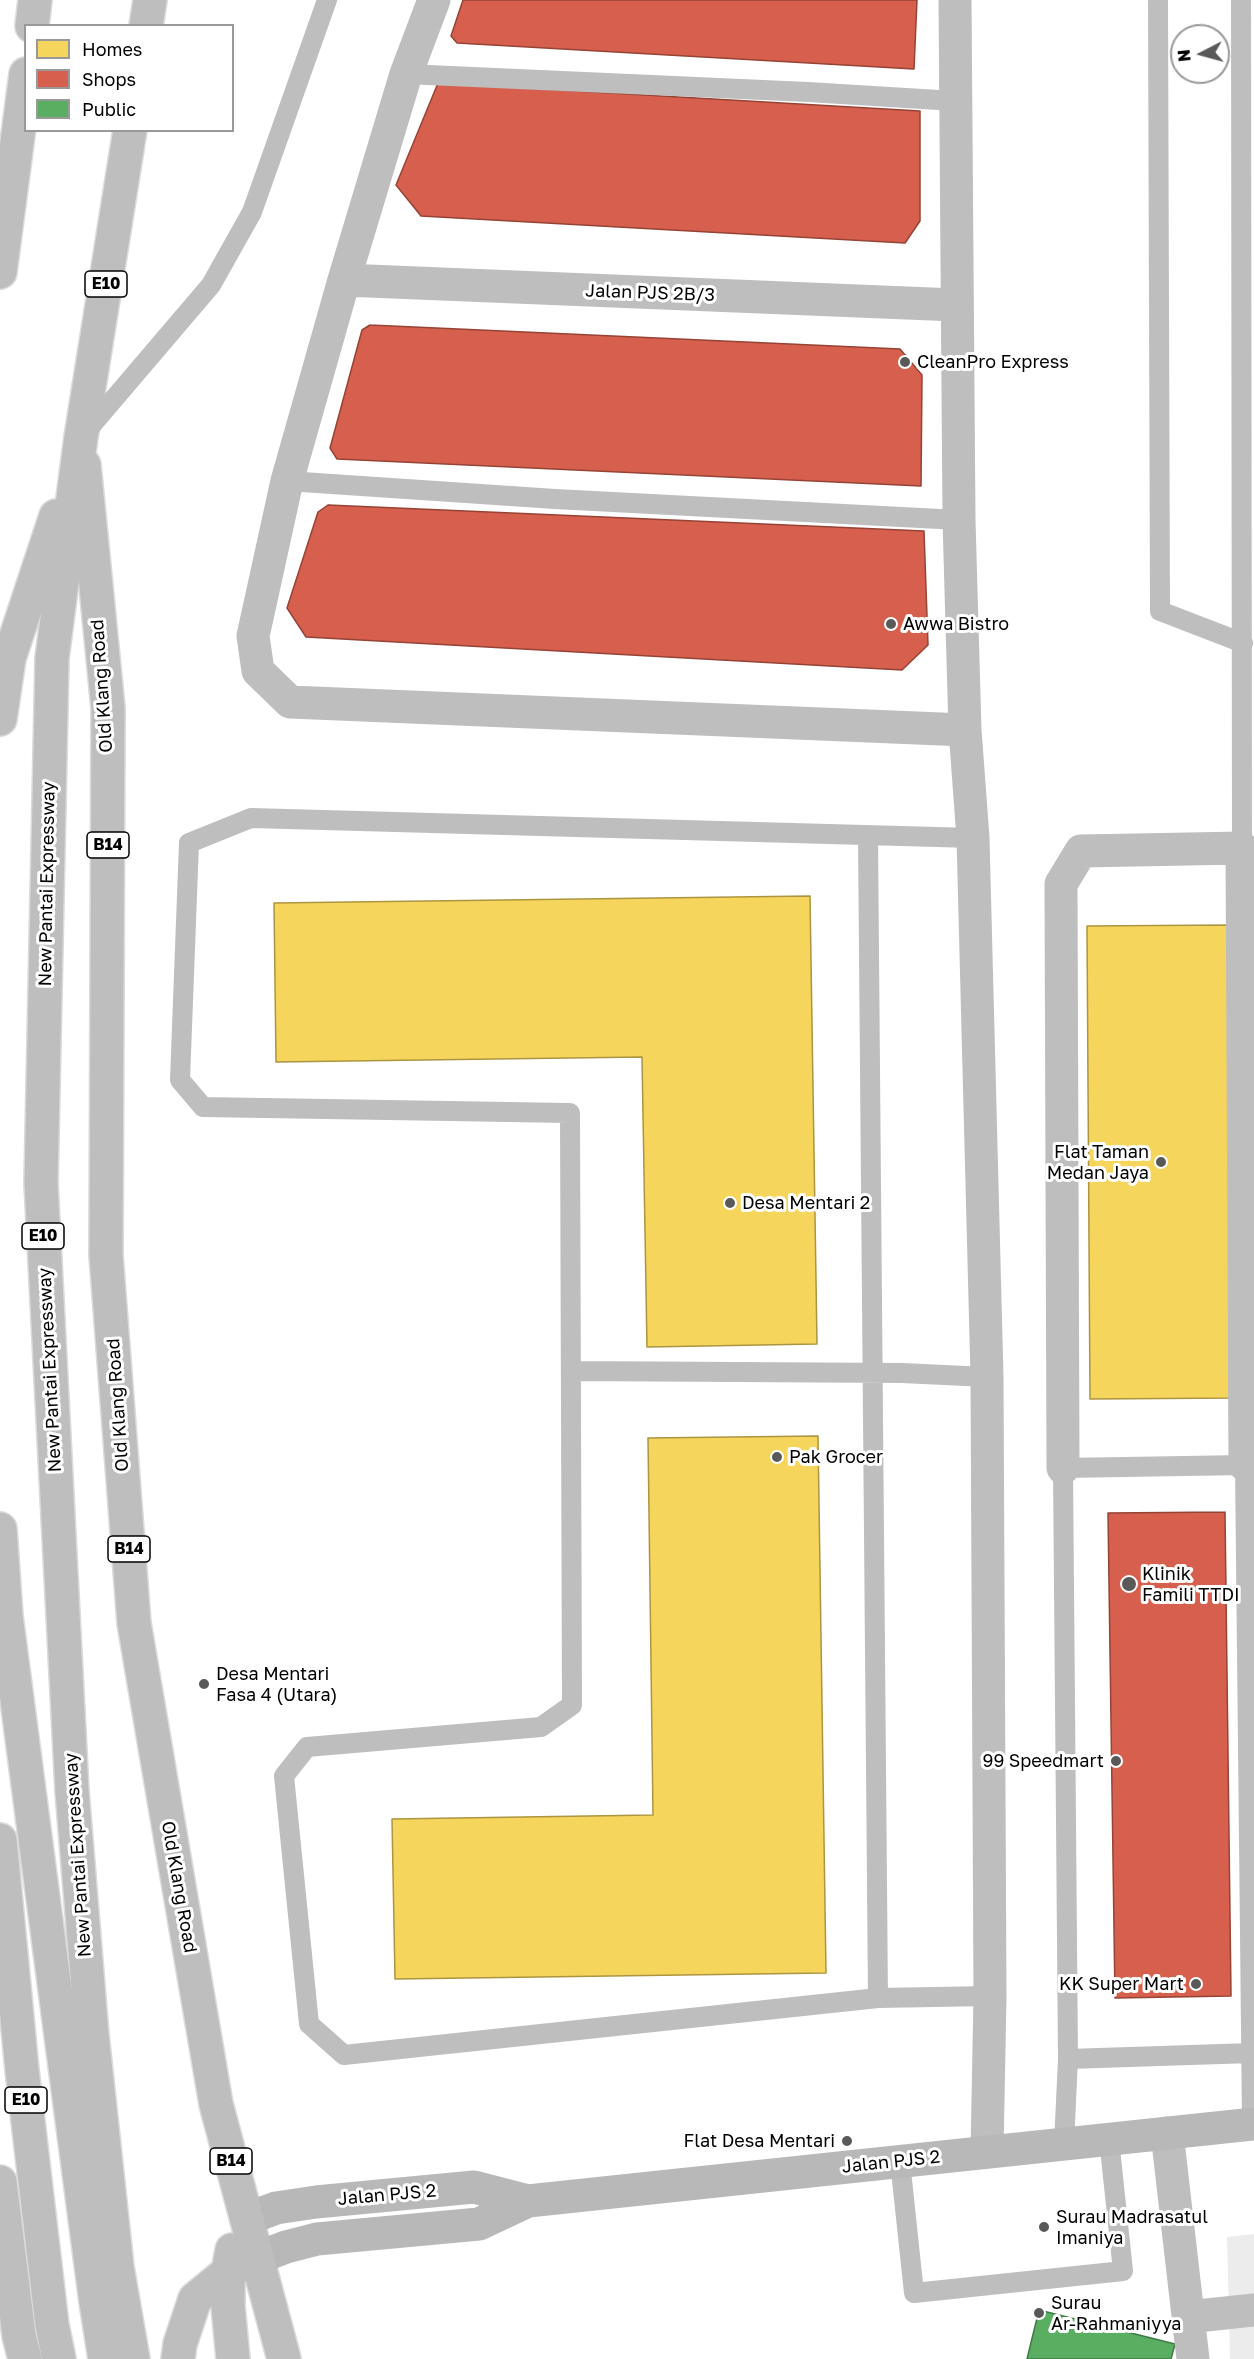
<!DOCTYPE html>
<style>
body{margin:0}
#map{position:relative;width:1254px;height:2359px;overflow:hidden;background:#fff;font-family:"Golos Text",sans-serif}
canvas{display:block}
.legend{position:absolute;left:24px;top:24px;width:210px;height:108px;box-sizing:border-box;background:#fff;border:2px solid #999;margin:0;padding:8px 10px;list-style:none;font-size:18px;color:#000}
.legend li{display:flex;align-items:center;gap:12px;height:30px}
.legend b{width:30px;border:2px solid #999}
.north{position:absolute;left:1170px;top:24px;width:60px;height:60px;box-sizing:border-box;background:#fff;border:2px solid #999;border-radius:50%;rotate:264deg;font-size:16px;font-weight:700;line-height:24px;text-align:center;color:#000}
.north::after{content:'';display:block;margin:auto;width:21px;height:27px;background:#595959;clip-path:polygon(50% 0,100% 100%,50% 72%,0 100%)}
</style>
<div id="map">
<canvas width="1254" height="2359"></canvas>
<ul class="legend">
<li><b style="height:16px;background:#f6d55c"></b>Homes</li>
<li><b style="height:16px;background:#d6604d"></b>Shops</li>
<li><b style="height:16px;background:#5aae61"></b>Public</li>
</ul>
<div class="north">N</div>
</div>
<script>
const ctx = document.querySelector('canvas').getContext('2d');
ctx.lineJoin = 'round';
function fillPath(path, color) { ctx.fillStyle = color; ctx.fill(path, 'evenodd'); }
const shape = rows => new Path2D(rows.map(r => 'M' + r).join(''));
function stroke(path, color, width, dash) { ctx.strokeStyle = color; ctx.lineWidth = width; ctx.lineCap = dash ? 'butt' : 'round'; ctx.setLineDash(dash || []); ctx.stroke(path); }
function write(font, color, halo, rows, align = 'center') {
  ctx.font = font + ' "Golos Text",sans-serif'; ctx.lineWidth = 6; ctx.setLineDash([]); ctx.textBaseline = 'middle'; ctx.strokeStyle = halo; ctx.fillStyle = color; for (const [text, x, y, turn = 0] of rows) {
    ctx.save(); ctx.translate(x, y); ctx.rotate((+turn || 0) * Math.PI / 180); ctx.textAlign = isNaN(turn) ? turn : align; if (halo) ctx.strokeText(text, 0, 0); ctx.fillText(text, 0, 0); ctx.restore();
  }
}
fillPath(shape([
 [1254,2234,1254,2359,1230,2359,1227,2237]
]), '#ececec');
const homes = shape([
 [810,896,817,1344,647,1347,642,1057,276,1062,274,903,810,896],
 [1232,925,1236,1398,1090,1399,1087,926,1232,925],
 [818,1436,826,1973,395,1979,392,1819,653,1815,648,1438,818,1436]
]);
fillPath(homes, '#f6d55c');
stroke(homes, '#ac9540', 1.5);
const shops = shape([
 [463,0,917,0,914,69,457,43,451,36,463,0],
 [438,83,920,111,920,221,905,243,421,216,396,185,438,83],
 [370,325,900,349,922,375,921,486,337,459,330,448,362,330,370,325],
 [328,505,924,531,928,645,902,670,306,637,287,608,318,512,328,505],
 [1225,1512,1231,1996,1115,1998,1108,1513,1225,1512]
]);
fillPath(shops, '#d6604d');
stroke(shops, '#964336', 1.5);
const public = shape([
 [1039,2310,1175,2344,1171,2359,1027,2359,1039,2310]
]);
fillPath(public, '#5aae61');
stroke(public, '#3f7a44', 1.5);
const primary = shape([
 [84,465,108,708,106,1255,134,1623,216,2104,284,2359],
 [232,2250,228,2272,228,2306,233,2359]
]);
const highway = shape([
 [32,26,35,0],
 [146,26,150,0],
 [130,130,81,437,52,658,41,1183,72,1791,92,2035,117,2267,133,2359],
 [0,272,26,74],
 [0,719,9,658,56,516],
 [0,1529,6,1616,96,2302,105,2359],
 [0,1840,22,2070,52,2325,59,2359],
 [0,2182,19,2336,25,2359],
 [178,2359,180,2344,195,2299,228,2272,257,2258]
]);
stroke(primary, '#dbdbdb', 36);
stroke(highway, '#dbdbdb', 36);
stroke(shape([
 [1158,0,1160,611,1243,643],
 [1241,0,1242,848],
 [406,74,808,92,955,101],
 [84,434,211,285,252,212,327,0],
 [287,481,555,499,959,520],
 [868,836,878,1998],
 [973,838,251,818,189,843,180,1080,203,1107,570,1113,572,1705,541,1727,307,1747,284,1776,309,2024,344,2055,878,1998,990,1996],
 [571,1371,902,1373,987,1377],
 [1068,2059,1252,2053],
 [1064,2144,1068,2059,1063,1468,1245,1465,1252,2124],
 [900,2161,914,2293,1123,2271,1109,2139]
]), '#bebebe', 20);
stroke(shape([
 [434,0,406,74,344,280,287,481,253,636,258,671,290,702,965,730],
 [955,0,959,520,965,730,973,838,987,1377,990,1996,987,2152],
 [344,280,956,305],
 [1063,1468,1061,884,1081,851,1242,848,1245,1465],
 [1167,2133,1193,2359],
 [1188,2317,1254,2310]
]), '#bebebe', 33);
stroke(shape([
 [247,2219,276,2208,316,2202,474,2187,528,2201],
 [257,2258,286,2247,317,2239,479,2224,528,2201,1254,2124]
]), '#b8b8b8', 33);
stroke(primary, '#bebebe', 33);
stroke(highway, '#bebebe', 33);
for (const [x, y, r, color] of [
 [905,362,6,"#595959"],
 [891,624,6,"#595959"],
 [1161,1162,6,"#595959"],
 [730,1203,6,"#595959"],
 [777,1457,6,"#595959"],
 [1129,1584,8,"#595959"],
 [204,1684,6,"#595959"],
 [1116,1761,6,"#595959"],
 [1196,1984,6,"#595959"],
 [847,2141,6,"#595959"],
 [1044,2227,6,"#595959"],
 [1039,2313,6,"#595959"]
]) { const dot = new Path2D(); dot.arc(x, y, r, 0, 2 * Math.PI); ctx.fillStyle = color; ctx.fill(dot); stroke(dot, '#fff', 2); }
for (const [x, y, w] of [
 [106,284,42],
 [108,845,42],
 [43,1236,42],
 [129,1549,42],
 [26,2100,42],
 [231,2161,42]
]) { const box = new Path2D(); box.roundRect(x - w / 2, y - 13, w, 26, 4.5); ctx.fillStyle = '#fff'; ctx.fill(box); stroke(box, '#000', 1.5); }
write('bold 16px', '#000', null, [
 ["E10",106,284],
 ["B14",108,845],
 ["E10",43,1236],
 ["B14",129,1549],
 ["E10",26,2100],
 ["B14",231,2161]
]);
write('18px', '#000', '#fff', [
 ["Jalan PJS 2B/3",650,293,2],
 ["Old Klang Road",102,686,-94],
 ["New Pantai Expressway",47,884,-89],
 ["New Pantai Expressway",50,1370,-93],
 ["Old Klang Road",118,1405,-94],
 ["New Pantai Expressway",78,1855,-94],
 ["Old Klang Road",179,1887,80],
 ["Jalan PJS 2",891,2162,-6],
 ["Jalan PJS 2",387,2195,-5]
]);
write('18px', '#000', '#fff', [
 ["CleanPro Express",917,362],
 ["Awwa Bistro",903,624],
 ["Flat Taman",1149,1152,"right"],
 ["Medan Jaya",1149,1173,"right"],
 ["Desa Mentari 2",742,1203],
 ["Pak Grocer",789,1457],
 ["Klinik",1142,1574],
 ["Famili TTDI",1142,1595],
 ["Desa Mentari",216,1674],
 ["Fasa 4 (Utara)",216,1695],
 ["99 Speedmart",1104,1761,"right"],
 ["KK Super Mart",1184,1984,"right"],
 ["Flat Desa Mentari",835,2141,"right"],
 ["Surau Madrasatul",1056,2217],
 ["Imaniya",1056,2238],
 ["Surau",1051,2303],
 ["Ar-Rahmaniyya",1051,2324]
], 'left');
</script>
